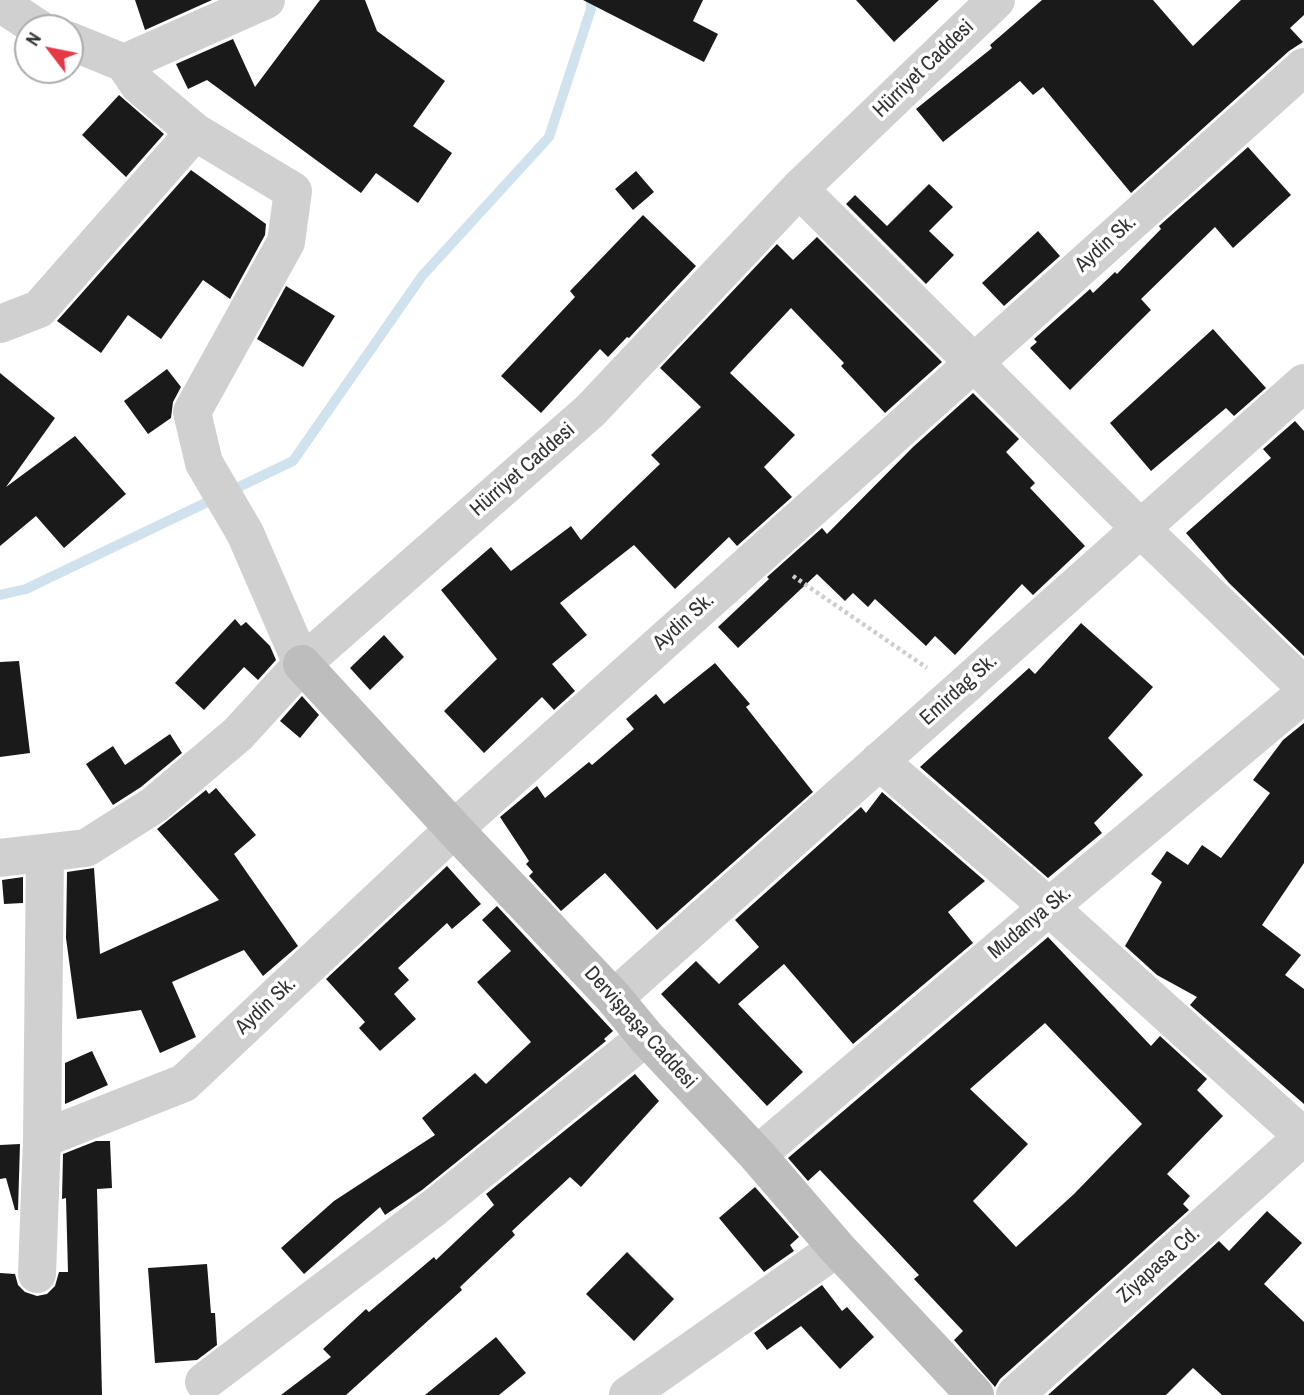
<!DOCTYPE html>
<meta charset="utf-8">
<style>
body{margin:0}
#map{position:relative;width:1304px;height:1395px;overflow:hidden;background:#fff;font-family:"Archivo Narrow",sans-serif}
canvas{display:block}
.north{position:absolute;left:14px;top:14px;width:70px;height:70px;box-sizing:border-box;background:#fff;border:2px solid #adadad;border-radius:50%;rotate:302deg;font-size:19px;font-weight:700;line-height:28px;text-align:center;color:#333}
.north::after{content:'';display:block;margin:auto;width:24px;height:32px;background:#e63946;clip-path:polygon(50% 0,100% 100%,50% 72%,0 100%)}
</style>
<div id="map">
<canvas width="1304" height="1395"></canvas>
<div class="north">N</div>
</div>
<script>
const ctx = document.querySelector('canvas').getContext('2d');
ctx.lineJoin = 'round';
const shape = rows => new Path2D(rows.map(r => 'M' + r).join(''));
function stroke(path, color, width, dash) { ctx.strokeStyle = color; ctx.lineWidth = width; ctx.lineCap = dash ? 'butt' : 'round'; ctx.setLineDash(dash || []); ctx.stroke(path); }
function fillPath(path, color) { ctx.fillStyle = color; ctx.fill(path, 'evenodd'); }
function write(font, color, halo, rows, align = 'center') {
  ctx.font = font + ' "Archivo Narrow",sans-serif'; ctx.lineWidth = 7; ctx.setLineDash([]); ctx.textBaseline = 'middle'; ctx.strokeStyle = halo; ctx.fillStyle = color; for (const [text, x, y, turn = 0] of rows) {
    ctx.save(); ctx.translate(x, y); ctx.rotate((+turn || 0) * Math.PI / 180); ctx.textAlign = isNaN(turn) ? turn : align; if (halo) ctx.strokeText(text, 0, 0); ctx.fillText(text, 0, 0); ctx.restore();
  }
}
stroke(shape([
 [0,595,26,589,293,461,422,276,549,137,591,9,591,0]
]), '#cfe2ee', 10);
fillPath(shape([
 [135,0,212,0,145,30],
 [320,0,365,0,377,31,445,81,413,126,452,153,418,203,376,173,361,193,207,80,188,89,176,64,233,39,255,87],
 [583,0,703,0,693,21,718,34,704,62],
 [856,0,939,0,894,42],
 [1042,0,1153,0,1193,46,1241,0,1304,0,1304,15,1290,28,1303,42,1289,51,1131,193,1043,87,1033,95,1020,81,943,142,916,109,992,48,990,45],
 [119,95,164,134,126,177,82,135],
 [1248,147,1291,195,1233,248,1215,227,1141,299,1151,310,1070,390,1030,348,1037,342,1034,339,1090,289,1093,293,1115,272,1117,274,1161,229,1159,226],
 [191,170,266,224,265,235,230,299,203,280,161,339,128,315,101,353,57,321],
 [636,171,654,192,633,210,615,189],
 [929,184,953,207,929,231,954,255,926,284,846,204,855,195,887,226],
 [643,215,696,266,629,338,627,337,608,357,600,349,541,413,501,376,575,297,570,291],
 [1038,231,1060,256,1004,306,982,283],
 [817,237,942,362,885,413,841,366,844,363,791,308,730,373,795,435,764,467,792,497,737,546,729,537,675,589,634,545,560,603,587,635,552,664,575,691,554,710,542,697,484,753,444,711,497,659,441,590,491,547,511,571,571,526,581,540,660,464,651,455,701,407,660,368,777,244,793,260],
 [286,286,335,316,303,367,257,339],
 [1213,329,1266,388,1234,416,1226,408,1151,471,1110,423],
 [167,369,181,387,173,402,171,418,148,434,124,401],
 [0,373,55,418,6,487,75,436,126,494,64,548,36,516,0,546],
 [973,393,1019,439,1006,452,1035,483,1030,488,1085,546,1033,595,1022,584,955,655,935,636,926,646,875,599,868,607,853,593,845,601,817,574,738,648,718,627,769,579,767,577,822,528,827,534,913,447],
 [1295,421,1304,431,1304,656,1229,583,1186,533,1271,458,1263,449],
 [235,619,241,626,246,622,270,646,276,660,258,680,244,667,204,710,175,683],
 [1081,623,1153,687,1108,738,1143,775,1094,823,1102,833,1048,878,920,767,1029,668,1035,674],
 [384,635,404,657,370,690,350,668],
 [19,661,30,753,0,757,0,662],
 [715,663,750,704,746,707,813,792,657,930,605,873,561,911,529,876,533,872,526,864,529,861,500,817,537,786,545,798,589,762,592,765,634,729,626,719,656,694,664,704],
 [302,696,319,715,300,738,280,721],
 [1304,723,1304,863,1262,925,1301,955,1285,975,1304,989,1304,1104,1190,1005,1197,997,1157,975,1125,946,1162,882,1151,874,1167,851,1188,865,1202,845,1221,858,1270,793,1253,780,1283,740],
 [170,734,182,753,141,787,113,805,86,764,113,746,125,765],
 [216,788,256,835,234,854,298,946,263,976,244,950,172,982,196,1037,160,1053,141,1010,77,1019,66,938,67,872,94,868,100,954,219,900,157,829,206,790,209,794],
 [882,792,985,881,948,912,973,943,853,1044,784,964,738,1004,803,1072,767,1106,661,994,696,961,719,984,759,947,735,920,861,807,866,813],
 [447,866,481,904,452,929,447,923,398,968,409,980,394,994,416,1019,380,1051,359,1028,365,1022,326,979],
 [23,877,23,903,4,904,2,880],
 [497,906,613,1031,604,1039,606,1041,422,1190,385,1215,380,1207,304,1274,281,1248,334,1201,435,1135,422,1118,475,1073,486,1084,531,1042,477,982,511,951,482,920],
 [1048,937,1151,1046,1160,1036,1207,1079,1197,1090,1223,1116,1167,1174,1190,1196,1183,1204,1189,1210,1000,1379,995,1387,954,1340,963,1331,914,1279,919,1275,820,1170,808,1181,788,1158],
 [1045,1023,1142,1124,1074,1194,1016,1247,973,1201,1028,1144,970,1089],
 [92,1051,108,1085,65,1104,65,1063],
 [635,1074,659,1101,581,1187,570,1177,512,1231,515,1235,460,1287,462,1290,346,1395,281,1395,331,1357,323,1349,366,1309,369,1312,434,1257,436,1260,494,1205,486,1194],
 [96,1141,110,1141,112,1188,97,1189,102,1395,0,1395,0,1273,15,1274,18,1285,25,1292,37,1296,47,1294,55,1286,59,1272,68,1272,66,1198,62,1199,63,1154],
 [20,1144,18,1210,15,1210,6,1178,0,1179,0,1145],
 [755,1187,799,1237,790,1245,794,1251,764,1272,719,1218],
 [1267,1211,1302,1243,1264,1284,1304,1322,1304,1395,1222,1395,1193,1368,1166,1395,1048,1395,1219,1241,1229,1251],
 [627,1252,674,1299,634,1341,586,1294],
 [207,1264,211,1313,215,1313,217,1345,197,1360,155,1363,148,1268],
 [822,1285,842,1311,847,1307,874,1337,840,1369,801,1326,767,1350,754,1333],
 [496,1337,526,1373,499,1395,425,1395]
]), '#1a1a1a');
stroke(shape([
 [793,576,927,668]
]), '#cdcdcd', 4.5, [3.5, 3.5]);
stroke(shape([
 [0,3,38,28],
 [70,41,124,63,139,85,195,132,293,191,286,242,192,412,204,463,245,533,302,664],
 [124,63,266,0],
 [799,189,1140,528,1304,686],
 [0,324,39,309,195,132],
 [879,761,1049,907,1304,1137],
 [0,858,86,848,154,805,238,734,302,664,591,410,799,189,996,0],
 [614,998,1304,383],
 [42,1139,184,1083,454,829,1304,67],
 [757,1155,1049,907,1304,694],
 [37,1274,42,1139,45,854],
 [204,1382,435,1207,646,1037],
 [628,1395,837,1248],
 [1015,1395,1304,1136]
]), '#d0d0d0', 38);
stroke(shape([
 [302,664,454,829,614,998,646,1037,757,1155,837,1248,975,1395]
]), '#bdbdbd', 38);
write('21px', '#333', '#fff', [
 ["Hürriyet Caddesi",924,69,-44],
 ["Aydin Sk.",1106,244,-42],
 ["Hürriyet Caddesi",523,470,-41],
 ["Aydin Sk.",684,622,-42],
 ["Emirdag Sk.",959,690,-42],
 ["Mudanya Sk.",1030,923,-40],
 ["Aydin Sk.",266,1006,-43],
 ["Dervişpaşa Caddesi",640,1028,48],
 ["Ziyapasa Cd.",1159,1265,-42]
]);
</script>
